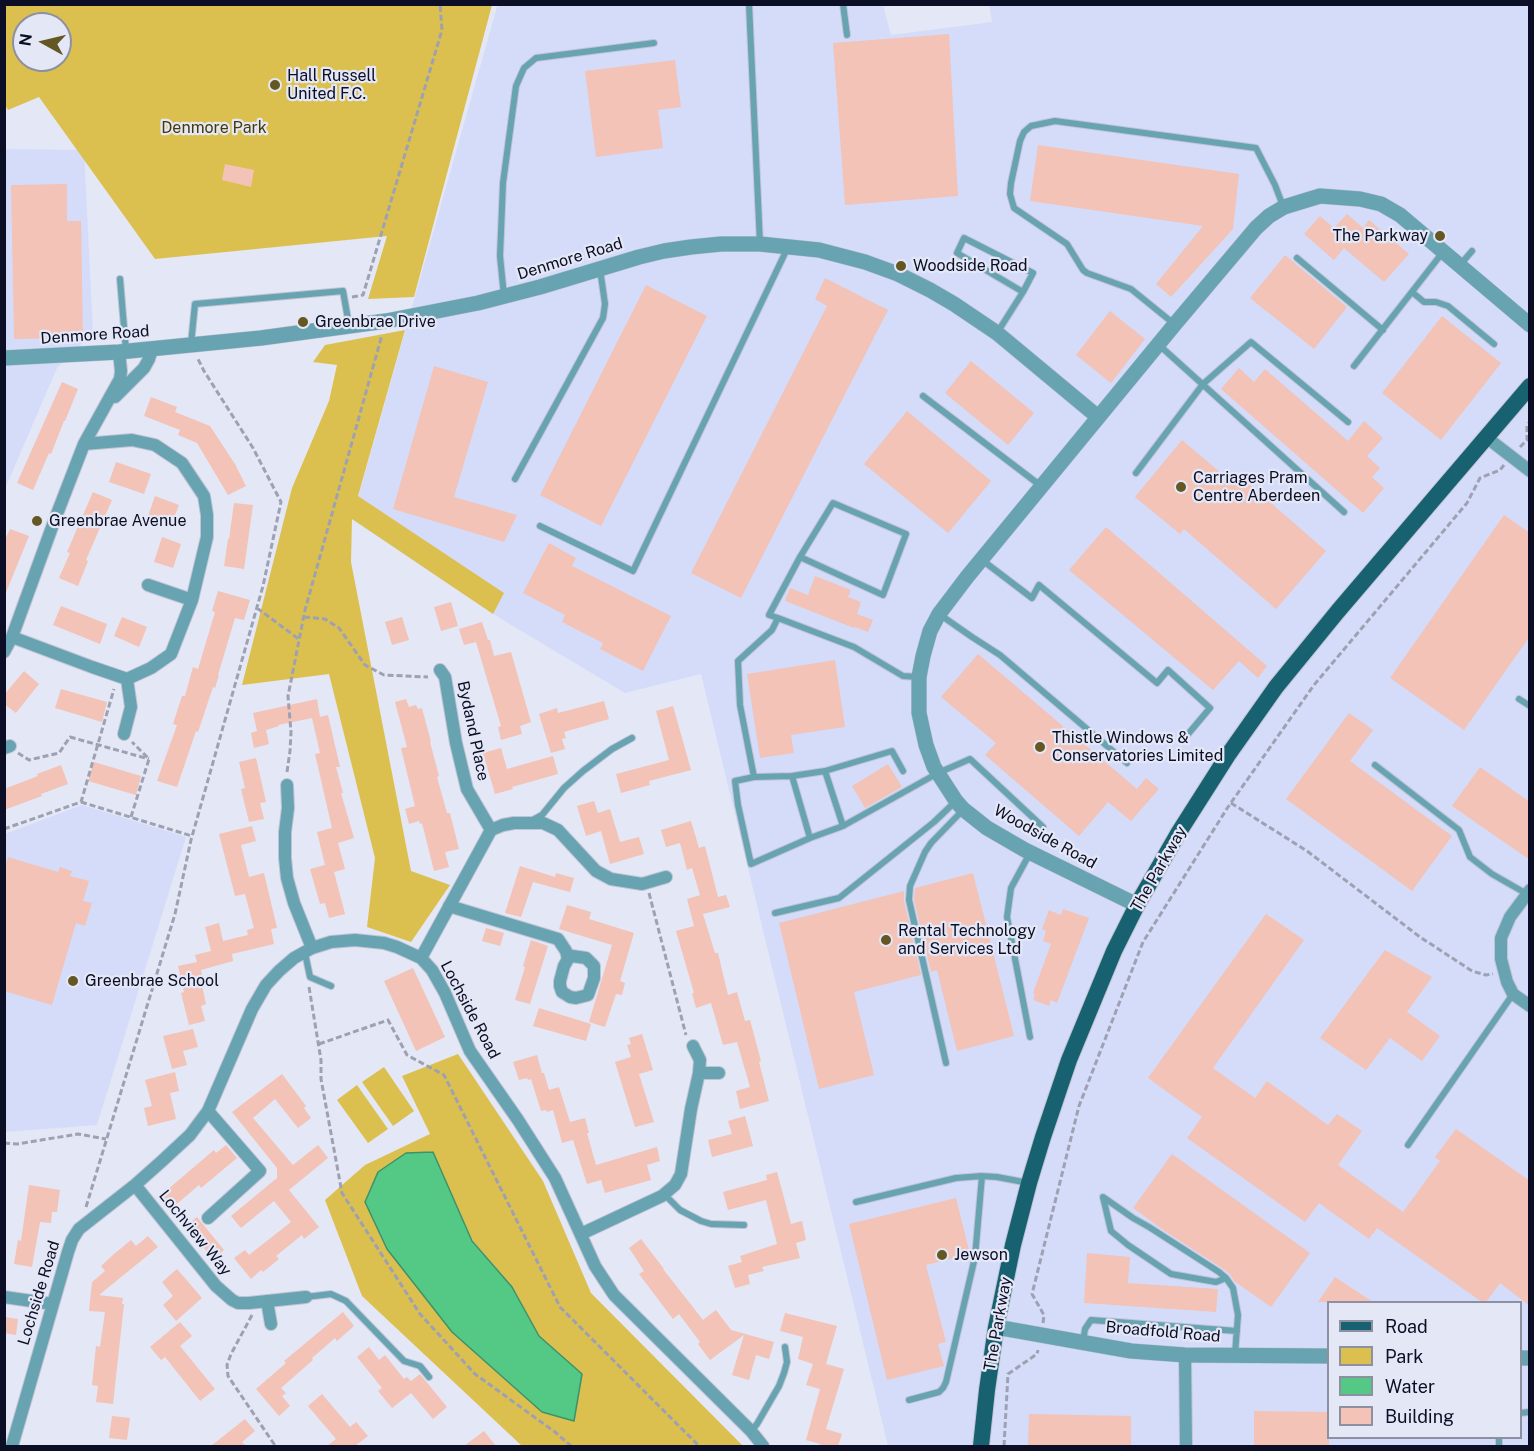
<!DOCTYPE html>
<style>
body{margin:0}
#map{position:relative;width:1534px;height:1451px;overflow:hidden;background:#e4e7f5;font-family:"Public Sans",sans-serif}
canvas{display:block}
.frame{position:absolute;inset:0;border:6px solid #0b0e24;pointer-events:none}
.legend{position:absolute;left:1327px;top:1301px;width:195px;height:138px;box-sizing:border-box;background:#e4e7f5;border:2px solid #8d90a1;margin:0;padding:8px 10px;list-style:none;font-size:18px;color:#0b0e24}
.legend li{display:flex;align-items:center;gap:12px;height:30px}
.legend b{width:30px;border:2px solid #8d90a1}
.north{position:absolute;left:12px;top:12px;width:60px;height:60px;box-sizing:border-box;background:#e4e7f5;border:2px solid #8d90a1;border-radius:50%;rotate:278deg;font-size:16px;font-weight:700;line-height:24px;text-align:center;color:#0b0e24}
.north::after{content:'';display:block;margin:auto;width:21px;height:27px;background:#645724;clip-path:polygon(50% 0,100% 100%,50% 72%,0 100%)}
</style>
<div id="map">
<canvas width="1534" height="1451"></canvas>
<div class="frame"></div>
<ul class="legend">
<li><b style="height:8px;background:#176171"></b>Road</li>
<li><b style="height:16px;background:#dbc050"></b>Park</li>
<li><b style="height:16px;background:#54c986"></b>Water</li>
<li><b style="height:16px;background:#f2c3b6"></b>Building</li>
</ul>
<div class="north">N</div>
</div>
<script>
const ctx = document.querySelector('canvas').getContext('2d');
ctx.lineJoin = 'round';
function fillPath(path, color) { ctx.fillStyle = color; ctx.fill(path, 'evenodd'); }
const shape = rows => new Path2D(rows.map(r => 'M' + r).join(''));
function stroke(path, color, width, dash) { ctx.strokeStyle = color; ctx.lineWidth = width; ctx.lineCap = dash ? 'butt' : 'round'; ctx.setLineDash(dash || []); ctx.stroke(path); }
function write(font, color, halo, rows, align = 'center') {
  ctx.font = font + ' "Public Sans",sans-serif'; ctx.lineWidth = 4.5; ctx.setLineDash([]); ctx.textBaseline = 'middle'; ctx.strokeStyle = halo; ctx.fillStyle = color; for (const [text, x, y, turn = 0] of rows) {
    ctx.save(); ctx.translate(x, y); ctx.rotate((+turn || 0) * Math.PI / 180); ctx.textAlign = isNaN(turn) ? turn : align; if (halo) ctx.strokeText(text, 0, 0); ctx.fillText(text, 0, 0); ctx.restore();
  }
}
fillPath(shape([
 [508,4,883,5,891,35,992,22,989,4,1529,5,1529,1446,888,1446,701,674,625,693,498,617,352,519,497,7],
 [1328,1302,1520,1302,1520,1438,1328,1438],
 [5,149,84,150,93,333,57,368,5,489],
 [82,805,186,837,97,1125,5,1132,5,834]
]), '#d5dcf9');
fillPath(shape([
 [4,5,492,5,414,297,368,299,387,236,155,259,39,97,8,110,5,105],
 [24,24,60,24,60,60,24,60],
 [405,330,358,496,504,593,493,614,352,519,351,562,411,871,450,885,411,942,367,927,375,858,329,674,242,685,292,488,329,401,337,365,313,362,325,345],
 [458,1054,543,1181,591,1293,743,1446,522,1446,362,1296,325,1200,365,1165,430,1134,402,1076],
 [433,1152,472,1240,512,1287,539,1336,582,1374,574,1421,406,1153],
 [384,1067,414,1111,393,1126,362,1082],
 [357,1085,388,1129,368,1143,337,1100]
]), '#dbc050');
const water = shape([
 [433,1152,472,1241,512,1287,539,1336,582,1374,574,1421,542,1412,452,1332,387,1249,365,1202,378,1172,406,1153,433,1152]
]);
fillPath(water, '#54c986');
stroke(water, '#3e9169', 1.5);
fillPath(shape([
 [949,34,958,196,845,205,833,43],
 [675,60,681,107,658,110,663,148,596,157,585,71],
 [1038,145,1239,174,1233,229,1171,297,1156,284,1203,226,1030,201],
 [225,164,254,170,251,187,222,180],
 [67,184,67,221,81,221,83,338,14,339,11,185],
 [1347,214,1363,228,1369,220,1409,254,1384,282,1344,248,1334,260,1304,234,1320,216,1334,228],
 [1285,255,1347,307,1314,349,1250,298],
 [825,278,888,310,741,598,691,573,827,306,815,299],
 [646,285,707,316,601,526,540,495],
 [1110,311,1145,339,1111,383,1076,355],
 [1442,316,1501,363,1441,440,1382,393],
 [971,361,1034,413,1008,445,945,393],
 [434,366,488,382,454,497,517,515,504,542,393,509],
 [1239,368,1254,382,1265,369,1348,441,1364,421,1383,438,1367,456,1380,468,1372,477,1384,488,1363,513,1221,389],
 [62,382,78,389,65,421,64,421,51,454,49,453,33,490,17,483],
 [151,397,177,407,175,412,210,426,235,464,246,486,228,495,197,443,178,435,180,430,144,416],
 [907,411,991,481,948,533,864,464],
 [1182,440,1234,484,1240,476,1326,551,1276,609,1184,529,1180,534,1135,497],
 [116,462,151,474,144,494,109,482],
 [93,492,112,500,86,560,88,561,78,586,59,578,70,553,67,552],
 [155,496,179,505,171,525,148,516],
 [234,503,253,505,244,569,224,566,228,539,229,539],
 [1504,515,1530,533,1530,636,1464,730,1390,678],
 [1106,527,1267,666,1258,678,1239,661,1213,690,1069,570],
 [10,529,29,536,5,595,4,542],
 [162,537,181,544,173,568,154,562],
 [549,543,576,558,572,566,671,616,643,671,600,649,603,643,562,622,565,615,523,593],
 [815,576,851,590,848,597,861,602,857,614,873,620,868,632,855,627,854,628,785,601,790,588,808,595],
 [218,591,250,600,244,620,235,618,218,675,219,675,215,688,213,687,198,732,196,731,177,787,157,781,177,725,173,724,182,696,185,696,193,667,198,669,215,612,212,611],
 [451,602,458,626,441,631,434,607],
 [61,606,107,624,100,644,53,625],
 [122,617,147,627,139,647,114,636],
 [402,617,409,640,392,645,385,622],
 [482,622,488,640,490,640,494,656,511,652,531,722,520,726,522,734,501,740,498,727,501,726,476,642,464,645,459,629],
 [978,654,1137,789,1146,778,1159,789,1131,821,1108,802,1079,836,985,755,996,743,941,697],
 [835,660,845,727,791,735,794,753,760,758,747,674],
 [24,671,39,684,16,713,4,704,4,695],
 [61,689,107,702,102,722,55,708],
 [317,699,320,717,315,718,328,715,340,767,336,767,343,793,341,793,354,838,338,843,345,869,334,872,345,914,329,918,325,903,320,904,310,869,325,865,317,832,332,828,315,754,320,753,312,718,278,725,279,726,266,730,269,744,254,748,251,733,257,731,253,713],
 [406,699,409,707,416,705,418,709,422,708,431,742,430,742,439,776,437,777,447,813,450,813,459,849,445,852,449,867,434,871,422,823,420,824,419,821,409,824,405,809,415,806,401,748,407,747,395,702],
 [604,701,609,719,564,732,566,738,562,739,565,749,551,753,539,714,557,708,558,713],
 [673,706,691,770,649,781,650,785,621,793,616,774,669,760,656,711],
 [1349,713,1373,730,1350,761,1452,836,1412,891,1286,799],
 [501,748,507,769,553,756,558,774,512,787,513,789,495,794,483,753],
 [256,758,266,802,260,803,264,819,249,822,241,789,245,788,239,762],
 [94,762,141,776,136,795,88,781],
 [888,764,902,787,865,808,852,786],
 [61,765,68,784,41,794,42,796,4,810,4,789,38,776,37,774],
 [1480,767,1530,802,1530,860,1452,806],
 [594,801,598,813,610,809,620,842,639,837,644,854,610,864,601,831,586,836,577,806],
 [691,821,699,848,705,846,718,897,726,895,730,907,703,914,715,953,718,953,728,995,737,992,745,1021,750,1020,761,1061,759,1062,769,1101,740,1109,736,1091,750,1087,737,1042,723,1045,711,1003,696,1008,692,993,694,993,676,931,694,926,687,899,700,895,692,868,687,870,680,843,666,847,661,830],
 [252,826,256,841,241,845,249,877,264,873,277,928,271,929,274,944,232,954,233,961,201,970,202,975,200,976,206,1004,201,1006,205,1021,189,1025,181,993,184,992,178,966,197,962,195,955,211,951,205,927,219,923,223,941,248,935,247,930,254,928,245,894,235,896,219,834],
 [8,857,58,872,60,867,72,871,70,876,89,881,83,901,92,903,85,926,76,923,52,1005,4,991,4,870],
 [520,866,555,877,556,873,574,878,570,892,533,882,521,917,505,913],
 [973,873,1014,1036,957,1051,937,970,931,972,914,900,915,888],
 [904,891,904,901,921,975,854,992,874,1075,819,1089,779,923],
 [567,905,591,912,589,919,634,933,620,981,625,983,622,995,616,994,605,1027,589,1022,612,945,559,929],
 [1063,909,1089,918,1057,1003,1051,1000,1049,1006,1033,1000,1035,994,1033,993,1051,944,1043,941,1046,931,1042,929,1049,910,1061,915],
 [1266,914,1304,940,1213,1068,1255,1098,1267,1081,1328,1125,1337,1114,1362,1131,1338,1165,1403,1212,1440,1161,1435,1157,1456,1129,1530,1181,1530,1306,1500,1283,1486,1302,1482,1302,1377,1228,1369,1239,1319,1203,1305,1222,1187,1138,1202,1117,1148,1078],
 [486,928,504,933,500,946,482,941],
 [531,940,548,946,530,1004,515,1000,525,967,523,966],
 [1385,950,1432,977,1407,1012,1440,1036,1422,1061,1390,1038,1366,1070,1320,1038],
 [413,968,445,1037,416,1051,384,981],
 [539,1008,591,1024,586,1041,533,1026],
 [193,1029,198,1047,183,1051,187,1065,172,1069,163,1036],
 [642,1034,653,1070,639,1074,654,1122,635,1127,615,1062,631,1057,627,1045,631,1044,629,1038],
 [537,1055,542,1073,544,1073,549,1090,559,1087,570,1122,585,1118,589,1133,587,1133,596,1165,657,1147,660,1161,647,1165,651,1180,605,1193,601,1180,587,1184,573,1140,562,1143,553,1110,547,1112,546,1110,541,1111,531,1079,528,1080,527,1078,519,1080,513,1062],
 [175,1072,179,1091,170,1093,176,1119,148,1126,144,1108,152,1106,145,1080],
 [282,1074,306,1106,304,1108,311,1118,298,1128,275,1099,253,1118,293,1165,318,1145,328,1158,289,1190,319,1227,304,1239,302,1235,276,1256,279,1259,263,1272,261,1270,251,1279,234,1258,245,1250,249,1255,291,1222,274,1201,241,1228,231,1216,277,1178,277,1168,232,1112],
 [745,1116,753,1146,712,1157,708,1140,732,1134,728,1121],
 [226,1145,237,1158,201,1188,199,1185,171,1209,160,1196,214,1150,216,1153],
 [1172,1154,1310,1253,1271,1307,1234,1281,1230,1274,1222,1268,1166,1232,1133,1208],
 [777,1172,791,1224,802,1221,806,1240,796,1243,800,1258,762,1267,764,1271,748,1275,750,1284,735,1288,728,1266,742,1262,740,1256,777,1244,766,1200,728,1210,723,1192,767,1180,766,1175],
 [29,1185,60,1190,57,1212,52,1212,51,1223,40,1222,32,1267,14,1264,18,1240,21,1241],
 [956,1198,970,1254,926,1265,946,1342,938,1344,944,1366,887,1380,849,1224],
 [197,1217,224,1250,213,1259,186,1226],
 [148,1236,158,1247,99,1295,123,1298,122,1304,124,1304,113,1404,96,1402,98,1386,92,1385,96,1346,100,1347,105,1312,89,1311,92,1282,105,1271,101,1266,114,1254,131,1240,136,1246],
 [641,1239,664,1269,663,1269,703,1320,716,1310,731,1330,774,1342,769,1359,756,1355,749,1380,732,1375,744,1335,710,1360,698,1344,700,1342,679,1314,673,1319,639,1274,644,1271,629,1248],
 [1087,1253,1130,1257,1128,1283,1218,1289,1216,1312,1084,1303],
 [177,1269,202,1298,176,1321,163,1305,173,1296,162,1282],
 [1335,1277,1373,1302,1318,1302],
 [343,1312,354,1326,337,1341,335,1338,312,1358,313,1360,281,1388,286,1393,282,1396,290,1406,279,1416,256,1389,286,1363,284,1361],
 [785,1313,837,1326,826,1364,844,1369,826,1429,842,1434,838,1446,820,1446,820,1444,806,1440,820,1389,806,1385,813,1364,798,1359,803,1337,780,1331],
 [4,1317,18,1319,16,1335,4,1333],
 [180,1322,192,1336,180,1346,215,1389,200,1401,165,1357,161,1360,150,1347],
 [369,1347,379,1360,385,1355,404,1379,407,1377,411,1381,420,1374,447,1407,433,1419,411,1393,392,1408,378,1391,382,1388,357,1357],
 [322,1394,350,1427,356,1422,368,1436,355,1446,327,1446,336,1439,308,1406],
 [1254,1411,1329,1412,1329,1446,1254,1446],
 [1029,1414,1131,1416,1131,1446,1028,1446],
 [112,1416,130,1418,127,1440,109,1438],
 [245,1419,255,1431,242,1442,246,1446,211,1446],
 [484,1431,496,1446,464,1446]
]), '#f2c3b6');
const service = shape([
 [749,4,760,244],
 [843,4,847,35],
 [1297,258,1383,330],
 [1460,265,1472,251],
 [120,279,126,351],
 [1412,292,1424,302,1436,302,1448,306,1494,344],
 [504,296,500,256,503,183,516,86,524,68,536,58,654,43],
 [1173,323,1131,289,1087,273,1083,270,1067,244,1014,208,1010,194,1011,183,1020,141,1024,132,1031,126,1055,121,1256,148,1275,185,1283,206],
 [997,333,1023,292,957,253,964,238,1033,273,1023,292],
 [191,344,195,304,343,291,349,325],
 [1159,345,1344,512],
 [1354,366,1443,252],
 [923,396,1041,486],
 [1136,473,1203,384,1251,342,1348,422],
 [515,479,603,318,605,304,600,269],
 [540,526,633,571,788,247],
 [982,560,1032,598,1039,585,1157,683,1168,670,1210,708,1183,740],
 [939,614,972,637,1000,655,1127,763],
 [778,618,769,615,800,557,833,503,906,534,883,595,800,557],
 [918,677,903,676,854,647,778,618,772,630,738,661,740,705,754,777,735,781,738,805,751,864,810,838,843,826,938,773,970,759,1043,827],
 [1519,699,1530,706],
 [1375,765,1459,830,1470,857,1492,874,1527,894],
 [825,771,892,751,903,771],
 [792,776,825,771,843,826],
 [754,777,792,776,810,838],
 [531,821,542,815,564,788,583,771,612,749,632,738],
 [1030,853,1011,888,1007,917,1030,1037],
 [775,913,839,898,934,822,956,801],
 [305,953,310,977,331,986],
 [946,1063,909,900,910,886,925,852,931,843,963,810],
 [1408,1145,1513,994],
 [664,1194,680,1210,701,1221,711,1224,744,1225],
 [856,1202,956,1178,982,1176,997,1177,1029,1183],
 [1226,1278,1216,1282,1171,1274,1128,1245,1111,1231,1103,1197,1133,1218,1149,1227,1219,1272,1226,1278,1233,1288,1238,1315,1235,1354],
 [306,1297,331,1294,346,1301,404,1361,420,1366,429,1377],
 [1083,1342,1085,1329,1091,1320,1237,1331],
 [909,1400,939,1392,943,1388,946,1382,975,1257,982,1176],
 [1520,1413,1530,1412],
 [751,1431,757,1424,779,1386,784,1373,787,1362,785,1347],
 [1499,1438,1499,1446]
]);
const minor = shape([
 [115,397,144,368,149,359,152,349],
 [1486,437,1530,471],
 [148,585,192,600],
 [12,637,92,667,127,679,151,668,171,654,192,600,207,537,207,515,204,496,182,463,155,445,132,440,84,444],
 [4,652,12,637,55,519,84,444,120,379,121,371,119,352],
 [440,670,445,677,456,743,467,789,491,830],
 [124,734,131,707,127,679],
 [4,748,10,746],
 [287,785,288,808,285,832,285,858,287,878,294,903,312,948],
 [1530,890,1510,917,1501,938,1501,959,1507,982,1513,994,1530,1006],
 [449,906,558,939,566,951,568,959,564,966,560,981,560,986,562,992,570,997,576,998,588,995,594,978,594,966,586,958,572,956,568,959],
 [421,958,491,830,503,825,514,823,543,823,558,830,596,871,611,879,642,884,666,877],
 [699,1073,719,1073],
 [135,1185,216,1286,232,1300,238,1303,249,1303,306,1297],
 [208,1218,260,1171,208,1111],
 [581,1234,662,1196,675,1185,681,1174,691,1109,699,1073,700,1060,693,1046],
 [4,1297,53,1304],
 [267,1301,271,1324],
 [1185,1355,1186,1446],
 [12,1446,68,1252,72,1240,79,1229,135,1185,162,1161,190,1135,208,1111,252,1009,266,985,279,971,294,958,312,948,331,942,355,940,384,943,397,947,421,958,432,970,445,993,470,1051,518,1120,555,1178,595,1266,614,1295,751,1431,763,1446]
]);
const tertiary = shape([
 [4,358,119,352,261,338,386,321,478,303,540,287,639,257,664,251,691,247,721,244,760,244,819,250,865,262,898,274,930,290,954,304,997,333,1098,417],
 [1137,905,1025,850,987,828,963,809,956,801,934,767,926,745,919,713,919,677,923,656,930,631,939,614,967,577,1175,324,1256,228,1269,216,1284,207,1320,196,1360,199,1381,204,1400,215,1530,325],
 [996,1327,1131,1351,1185,1355,1328,1356],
 [1520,1358,1530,1358]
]);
const primary = shape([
 [981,1446,987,1390,996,1327,1013,1245,1029,1183,1043,1137,1069,1060,1114,951,1137,905,1179,832,1228,755,1276,687,1338,611,1530,386]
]);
stroke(service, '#c1c4d4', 8);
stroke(minor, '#c1c4d4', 14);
stroke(tertiary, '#c1c4d4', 16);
stroke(primary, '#c1c4d4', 18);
stroke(shape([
 [352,297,363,295,442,30,440,4],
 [1520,447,1527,440,1527,424,1530,422],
 [257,608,300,640],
 [304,617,325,619,339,628,365,665,384,675,428,677],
 [18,753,29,760,59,753,70,737,149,759],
 [287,772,290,751,291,732,288,696,305,610,382,335],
 [81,802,192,836],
 [1231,803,1307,851,1420,937,1472,971,1486,975,1493,974],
 [131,817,149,759,132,742],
 [4,829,81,802,114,689],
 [649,893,686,1035],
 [309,987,321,1060,321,1079,342,1193,420,1314,475,1374,555,1432,571,1446],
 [319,1044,388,1020,407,1055,444,1075,560,1307,699,1446],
 [4,1143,17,1144,78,1134,106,1139],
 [86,1207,175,914,191,840,263,586,281,502,253,448,204,371,197,357],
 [252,1315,231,1354,227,1365,228,1376,274,1444,273,1446],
 [1043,1323,1044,1315,1032,1294,1079,1106,1143,942,1228,807,1314,685,1467,503,1480,478,1500,470,1504,465],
 [1004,1446,1008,1374,1037,1354,1038,1350]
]), '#9ea1b2', 3, [6, 3]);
stroke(service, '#68a3b2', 6);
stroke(minor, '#68a3b2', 12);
stroke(tertiary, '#68a3b2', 15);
stroke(primary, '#176171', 16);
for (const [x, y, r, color] of [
 [275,85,6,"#645724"],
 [1440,236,6,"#645724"],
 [901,266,6,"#645724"],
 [303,322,6,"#645724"],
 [1181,487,6,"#645724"],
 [37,521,6,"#645724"],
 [1040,747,6,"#645724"],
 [886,940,6,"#645724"],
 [73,981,6,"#645724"],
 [942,1255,6,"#645724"]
]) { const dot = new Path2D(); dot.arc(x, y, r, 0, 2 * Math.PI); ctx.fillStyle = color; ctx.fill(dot); stroke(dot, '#e4e7f5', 2); }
write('16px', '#0b0e24', '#e4e7f5', [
 ["Hall Russell",287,76],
 ["United F.C.",287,94],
 ["The Parkway",1428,236,"right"],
 ["Woodside Road",913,266],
 ["Greenbrae Drive",315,322],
 ["Carriages Pram",1193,478],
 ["Centre Aberdeen",1193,496],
 ["Greenbrae Avenue",49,521],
 ["Thistle Windows &",1052,738],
 ["Conservatories Limited",1052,756],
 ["Rental Technology",898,931],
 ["and Services Ltd",898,949],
 ["Greenbrae School",85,981],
 ["Jewson",954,1255]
], 'left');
write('16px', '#463a04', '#e4e7f5', [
 ["Denmore Park",214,128]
]);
write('16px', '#0b0e24', '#e4e7f5', [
 ["Denmore Road",570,259,-17],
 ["Denmore Road",95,335,-4],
 ["Bydand Place",473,731,78],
 ["Woodside Road",1045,837,29],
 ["The Parkway",1159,869,-60],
 ["Lochside Road",470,1010,62],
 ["Lochview Way",195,1233,51],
 ["Lochside Road",39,1293,-73],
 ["The Parkway",998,1324,-80],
 ["Broadfold Road",1163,1332,5]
]);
</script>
